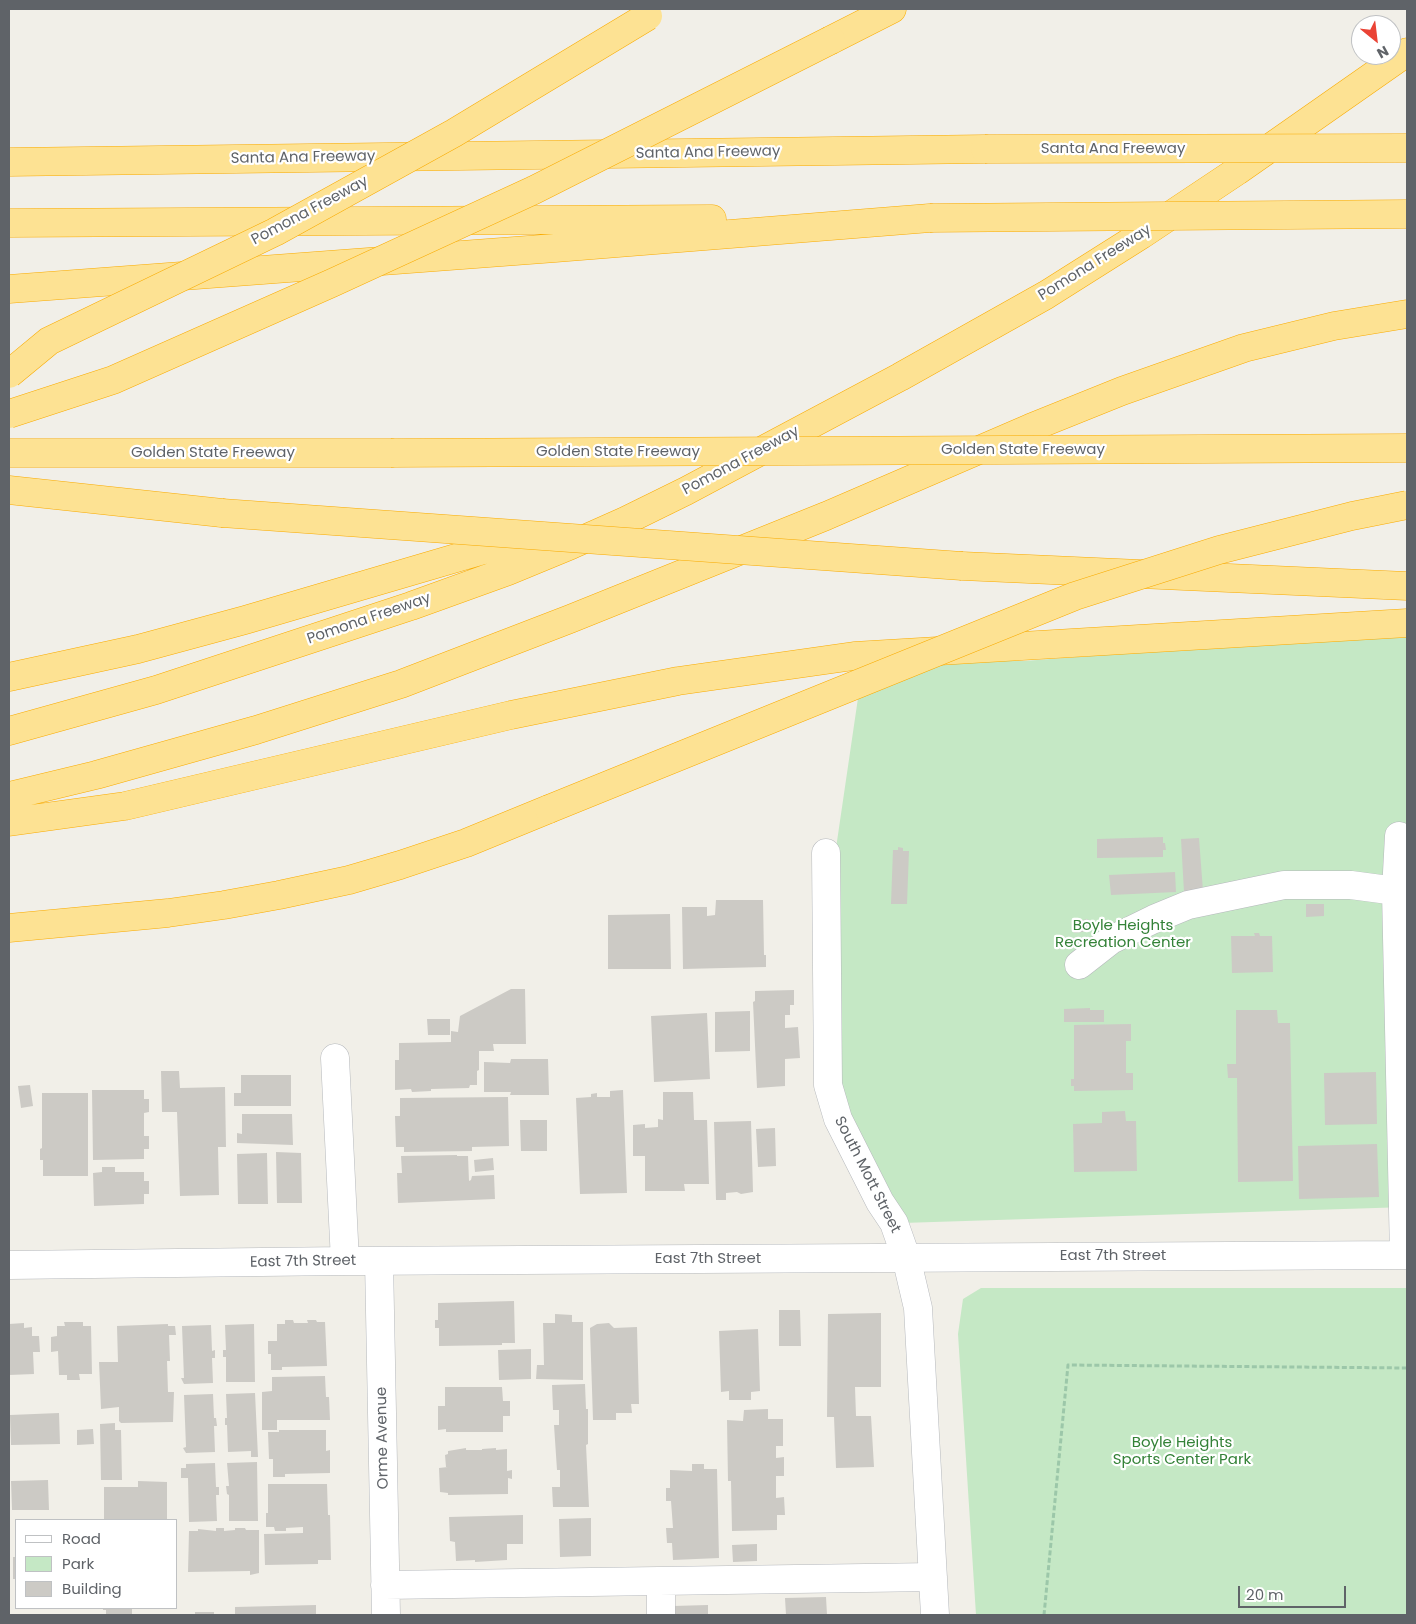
<!DOCTYPE html>
<style>
body{margin:0}
#map{position:relative;width:1416px;height:1624px;overflow:hidden;background:#f1efe8;font-family:Poppins,sans-serif}
canvas{display:block}
.frame{position:absolute;inset:0;border:10px solid #5f6368;pointer-events:none}
.legend{position:absolute;left:15px;top:1519px;width:162px;height:90px;box-sizing:border-box;background:#fff;border:1px solid #bfc1c3;margin:0;padding:6px 9px;list-style:none;font-size:15px;color:#5f6368}
.legend li{display:flex;align-items:center;gap:10px;height:25px}
.legend b{width:25px;border:1px solid #bfc1c3}
.north{position:absolute;left:1351px;top:15px;width:50px;height:50px;box-sizing:border-box;background:#fff;border:1px solid #bfc1c3;border-radius:50%;rotate:151deg;font-size:14px;font-weight:700;line-height:20px;text-align:center;color:#5f6368}
.north::after{content:'';display:block;margin:auto;width:18px;height:22px;background:#ea4335;clip-path:polygon(50% 0,100% 100%,50% 72%,0 100%)}
.scale{position:absolute;left:1238px;top:1586px;width:108px;height:22px;box-sizing:border-box;border:2px solid #5f6368;border-top:0;padding-left:6px;font-size:15px;line-height:18px;white-space:nowrap;color:#5f6368;-webkit-text-stroke:4px #fff;paint-order:stroke}
</style>
<div id="map">
<canvas width="1416" height="1624"></canvas>
<div class="frame"></div>
<ul class="legend">
<li><b style="height:6px;background:#fff"></b>Road</li>
<li><b style="height:14px;background:#c5e8c5"></b>Park</li>
<li><b style="height:14px;background:#cccac5"></b>Building</li>
</ul>
<div class="north">N</div>
<div class="scale">20 m</div>
</div>
<script>
const ctx = document.querySelector('canvas').getContext('2d');
ctx.lineJoin = 'round';
function fillPath(path, color) { ctx.fillStyle = color; ctx.fill(path, 'evenodd'); }
const shape = rows => new Path2D(rows.map(r => 'M' + r).join(''));
function stroke(path, color, width, dash) { ctx.strokeStyle = color; ctx.lineWidth = width; ctx.lineCap = dash ? 'butt' : 'round'; ctx.setLineDash(dash || []); ctx.stroke(path); }
function write(font, color, halo, rows, align = 'center') {
  ctx.font = font + ' Poppins,sans-serif'; ctx.lineWidth = 4.5; ctx.setLineDash([]); ctx.textBaseline = 'middle'; ctx.strokeStyle = halo; ctx.fillStyle = color; for (const [text, x, y, turn = 0] of rows) {
    ctx.save(); ctx.translate(x, y); ctx.rotate((+turn || 0) * Math.PI / 180); ctx.textAlign = isNaN(turn) ? turn : align; if (halo) ctx.strokeText(text, 0, 0); ctx.fillText(text, 0, 0); ctx.restore();
  }
}
fillPath(shape([
 [1407,632,1407,1207,902,1223,870,1168,835,1078,835,855,858,698,952,659,1024,661],
 [981,1288,1407,1288,1407,1615,976,1615,958,1334,963,1299]
]), '#c5e8c5');
fillPath(shape([
 [1163,837,1163,843,1165,843,1166,850,1163,850,1163,857,1097,858,1097,839],
 [1199,838,1203,891,1184,892,1181,839],
 [898,847,903,848,903,851,909,851,907,904,891,904,893,850,898,850],
 [1175,872,1176,892,1111,895,1109,875],
 [716,900,763,900,764,955,766,955,766,967,683,969,682,907,707,907,707,916,715,915],
 [1306,904,1324,904,1324,916,1306,917],
 [670,914,671,969,608,969,608,915],
 [1088,919,1090,931,1074,933,1072,922],
 [1254,933,1259,933,1260,936,1272,936,1273,972,1232,973,1231,936,1255,936],
 [511,989,525,989,526,1044,493,1044,494,1051,479,1051,479,1070,477,1071,477,1085,470,1085,469,1088,431,1089,431,1091,412,1092,411,1089,395,1090,395,1060,399,1060,399,1043,451,1042,451,1031,458,1032,460,1016],
 [794,990,794,1005,790,1005,790,1015,785,1015,785,1028,798,1027,800,1058,785,1059,785,1086,757,1088,753,1002,755,1001,755,991],
 [1090,1008,1090,1010,1104,1010,1104,1022,1064,1022,1064,1009],
 [1236,1010,1277,1010,1278,1023,1290,1023,1293,1181,1238,1182,1237,1078,1228,1078,1227,1064,1236,1064],
 [750,1011,750,1051,715,1052,715,1012],
 [707,1013,710,1079,654,1082,651,1016],
 [427,1019,450,1019,450,1035,428,1035],
 [1131,1024,1131,1041,1126,1041,1126,1073,1133,1073,1133,1090,1074,1091,1074,1086,1071,1086,1071,1079,1074,1079,1074,1025],
 [511,1059,548,1059,549,1095,510,1095,511,1092,484,1092,484,1062,510,1063],
 [161,1071,179,1071,180,1088,225,1087,226,1147,218,1147,219,1195,180,1196,177,1112,162,1112],
 [1376,1072,1377,1124,1325,1125,1324,1073],
 [241,1075,291,1075,291,1106,234,1106,234,1093,241,1093],
 [30,1085,33,1106,21,1108,18,1086],
 [92,1090,144,1090,144,1099,149,1099,149,1112,144,1113,144,1136,149,1136,149,1149,144,1149,144,1159,93,1160],
 [623,1090,627,1193,580,1194,576,1098,591,1097,591,1094,597,1093,597,1097,610,1097,610,1091],
 [663,1092,693,1092,694,1120,707,1120,709,1184,684,1184,685,1191,645,1191,645,1156,633,1156,633,1125,645,1124,645,1128,658,1127,658,1119,663,1120],
 [42,1093,88,1093,88,1176,43,1176,43,1160,40,1160,40,1149,42,1148],
 [508,1097,509,1146,472,1147,472,1151,404,1152,404,1147,396,1147,395,1116,400,1116,400,1098],
 [1125,1111,1126,1121,1136,1121,1137,1171,1074,1172,1073,1124,1102,1123,1102,1112],
 [242,1114,292,1114,293,1145,237,1143,237,1133,242,1134],
 [520,1120,547,1120,547,1151,521,1151],
 [751,1121,753,1192,741,1194,737,1192,726,1193,726,1200,716,1200,714,1122],
 [775,1128,776,1166,758,1167,756,1129],
 [1377,1144,1379,1197,1299,1199,1298,1146],
 [276,1152,301,1153,302,1203,277,1203],
 [267,1153,268,1204,238,1204,237,1154],
 [457,1155,457,1156,468,1156,469,1181,471,1180,472,1176,494,1175,495,1199,398,1203,397,1173,402,1173,401,1156],
 [493,1158,494,1170,475,1172,474,1160],
 [102,1167,115,1167,115,1172,144,1172,144,1181,149,1181,149,1194,144,1194,144,1204,94,1206,93,1173,102,1172],
 [514,1301,515,1343,502,1343,502,1345,439,1346,439,1328,435,1328,435,1320,438,1320,438,1303],
 [779,1310,800,1310,801,1346,779,1346],
 [881,1313,881,1387,855,1387,856,1416,871,1416,874,1467,836,1468,834,1417,827,1417,828,1314],
 [555,1314,572,1315,572,1322,583,1322,583,1380,536,1379,537,1365,544,1365,543,1323,555,1323],
 [285,1320,293,1320,294,1323,308,1323,307,1320,316,1320,317,1322,325,1322,327,1366,282,1367,282,1370,271,1370,271,1354,268,1354,268,1341,277,1341,277,1324,285,1324],
 [64,1322,83,1322,83,1326,91,1326,92,1374,79,1374,80,1380,67,1380,67,1375,59,1375,58,1351,51,1352,51,1337,57,1336,57,1326,65,1326],
 [24,1323,24,1328,32,1327,32,1336,39,1336,40,1352,33,1352,34,1374,9,1375,9,1324],
 [609,1323,614,1328,637,1327,639,1404,631,1404,632,1413,616,1413,616,1420,593,1420,590,1328,597,1324],
 [168,1324,168,1326,175,1326,176,1335,169,1335,170,1361,167,1361,168,1392,174,1392,173,1422,121,1423,119,1421,119,1407,101,1409,99,1362,118,1362,117,1326],
 [254,1324,255,1382,226,1382,226,1357,223,1357,223,1350,226,1350,225,1325],
 [211,1325,212,1351,215,1350,215,1358,212,1358,213,1383,184,1384,181,1378,184,1378,182,1326],
 [758,1329,760,1391,751,1392,751,1400,729,1400,729,1391,721,1392,719,1331],
 [531,1349,531,1379,499,1380,498,1350],
 [325,1376,326,1397,329,1397,330,1420,277,1420,277,1430,262,1430,262,1392,272,1391,272,1377],
 [585,1384,586,1409,588,1409,588,1444,586,1445,589,1507,553,1507,552,1487,560,1487,560,1470,557,1470,554,1425,559,1425,559,1410,553,1410,552,1385],
 [445,1387,502,1387,503,1401,510,1401,510,1416,503,1416,503,1432,446,1432,446,1429,438,1430,438,1406,445,1406],
 [255,1393,258,1457,251,1457,251,1451,228,1452,227,1425,225,1425,225,1418,227,1418,226,1394],
 [213,1394,214,1418,216,1418,217,1426,214,1426,215,1452,186,1453,183,1448,186,1447,184,1395],
 [768,1409,768,1419,783,1419,783,1446,776,1446,776,1458,784,1457,784,1476,776,1476,776,1498,784,1497,785,1515,777,1515,777,1530,732,1531,731,1481,728,1481,727,1420,743,1421,744,1410],
 [59,1413,60,1444,11,1445,10,1415],
 [115,1423,115,1430,121,1430,122,1480,101,1480,100,1424],
 [93,1429,94,1444,77,1445,77,1430],
 [279,1430,326,1430,326,1451,330,1450,330,1473,285,1474,285,1477,273,1477,273,1459,269,1459,268,1432,279,1432],
 [466,1448,466,1450,482,1450,482,1449,496,1448,496,1450,507,1449,507,1471,512,1470,512,1479,508,1478,508,1494,448,1495,448,1493,440,1492,439,1468,448,1467,446,1467,445,1455,448,1454,448,1451],
 [257,1462,258,1521,229,1521,229,1495,227,1494,226,1486,229,1486,227,1463],
 [215,1463,216,1487,219,1487,219,1495,216,1495,217,1521,189,1522,188,1478,181,1478,181,1468,186,1468,186,1464],
 [692,1464,704,1464,704,1469,717,1469,719,1558,673,1560,672,1543,667,1543,666,1528,673,1528,671,1501,666,1501,666,1488,670,1488,670,1470,692,1471],
 [48,1480,49,1510,12,1510,11,1481],
 [138,1481,167,1482,167,1520,104,1520,104,1487,138,1487],
 [268,1484,327,1484,328,1515,330,1515,331,1560,318,1560,318,1564,265,1565,264,1534,303,1533,303,1527,286,1528,286,1531,275,1531,274,1527,266,1527,266,1513,268,1513],
 [523,1515,523,1544,507,1544,507,1560,475,1562,475,1560,456,1561,455,1542,450,1541,449,1517],
 [591,1518,591,1556,560,1557,559,1519],
 [216,1528,224,1528,224,1531,235,1530,235,1528,245,1528,246,1530,259,1530,259,1573,250,1575,250,1571,188,1572,189,1531,198,1531,198,1529,216,1531],
 [757,1544,757,1561,733,1562,732,1545],
 [13,1557,16,1557,16,1579,13,1579],
 [826,1597,827,1615,786,1615,785,1598],
 [316,1605,316,1615,235,1615,235,1607],
 [708,1605,708,1615,673,1615,673,1606],
 [103,1608,132,1608,132,1615,106,1615,106,1610,103,1610],
 [195,1612,214,1612,214,1615,195,1615]
]), '#cccac5');
const minor = shape([
 [1399,836,1396,891,1404,1255],
 [826,853,828,1085,838,1119,880,1202,894,1223,906,1257,918,1308,935,1615],
 [1079,965,1111,940,1154,919,1188,905,1284,885,1351,885,1396,891],
 [335,1058,345,1261],
 [379,1261,386,1615],
 [9,1265,345,1261,1407,1255],
 [385,1585,933,1577],
 [661,1615,661,1581]
]);
const highway = shape([
 [831,40,892,9],
 [9,162,985,149],
 [9,223,712,219],
 [9,289,555,248,930,218],
 [9,453,391,453],
 [9,490,222,513],
 [962,566,1407,586],
 [9,677,138,649,245,620,531,536],
 [9,731,156,690,411,606,508,571,571,545,625,521,686,491,900,377,1046,295,1141,235,1237,171,1407,52],
 [9,796,96,775,256,730,401,684,570,619,826,516,1030,428,1122,391,1244,348,1334,326,1407,314],
 [9,822,125,806,511,715,678,681,854,656,1407,623],
 [9,928,168,913,224,905,279,895,349,880,400,865,466,843,549,809]
]);
stroke(minor, '#b5b8bc', 29);
stroke(highway, '#f9ab00', 29);
stroke(shape([
 [1044,1615,1068,1365,1407,1368]
]), '#9cc7a9', 3, [5, 2.5]);
stroke(minor, '#fff', 28);
stroke(highway, '#fde293', 28);
const highwayBridge = shape([
 [985,149,1407,148],
 [930,218,1407,214],
 [9,374,49,341,275,232,454,133,648,16],
 [9,414,113,380,332,283,534,190,831,40],
 [391,453,1407,448],
 [222,513,962,566],
 [549,809,1075,596,1219,550,1352,516,1407,505]
]);
stroke(highwayBridge, '#f9ab00', 29, []);
stroke(highwayBridge, '#fde293', 28);
write('15px', '#5f6368', '#fff', [
 ["Santa Ana Freeway",1113,149],
 ["Santa Ana Freeway",708,153,-1],
 ["Santa Ana Freeway",303,158,-1],
 ["Pomona Freeway",310,211,-28],
 ["Pomona Freeway",1095,263,-32],
 ["Golden State Freeway",1023,450],
 ["Golden State Freeway",618,452],
 ["Golden State Freeway",213,453],
 ["Pomona Freeway",741,461,-28],
 ["Pomona Freeway",369,619,-19],
 ["South Mott Street",867,1175,63],
 ["East 7th Street",1113,1256],
 ["East 7th Street",708,1259],
 ["East 7th Street",303,1262,-1],
 ["Orme Avenue",383,1438,-91]
]);
write('15px', '#348238', '#fff', [
 ["Boyle Heights",1123,926],
 ["Recreation Center",1123,943],
 ["Boyle Heights",1182,1443],
 ["Sports Center Park",1182,1460]
]);
</script>
